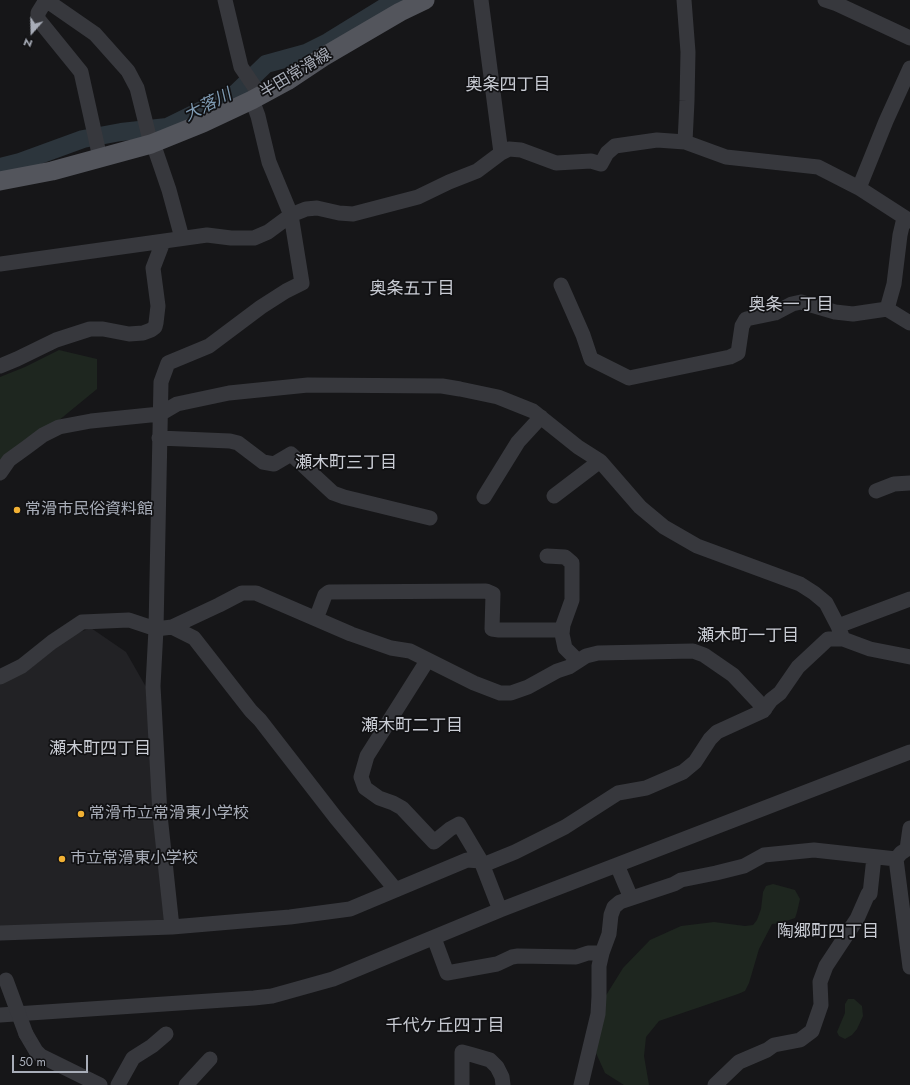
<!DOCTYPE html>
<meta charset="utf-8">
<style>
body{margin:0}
#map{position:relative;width:910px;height:1085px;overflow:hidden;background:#161618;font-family:Jost,sans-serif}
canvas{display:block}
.north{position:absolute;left:12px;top:12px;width:40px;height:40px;-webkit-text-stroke:3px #111113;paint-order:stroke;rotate:200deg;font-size:11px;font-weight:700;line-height:16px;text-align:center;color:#a8adb8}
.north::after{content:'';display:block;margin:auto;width:14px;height:18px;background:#a8adb8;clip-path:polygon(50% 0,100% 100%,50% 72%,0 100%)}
.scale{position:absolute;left:12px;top:1055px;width:76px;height:18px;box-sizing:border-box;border:2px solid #a8adb8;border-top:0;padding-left:5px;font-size:12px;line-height:14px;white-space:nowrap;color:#a8adb8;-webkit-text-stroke:3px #111113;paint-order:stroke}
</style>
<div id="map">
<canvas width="910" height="1085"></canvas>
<div class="north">N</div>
<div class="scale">50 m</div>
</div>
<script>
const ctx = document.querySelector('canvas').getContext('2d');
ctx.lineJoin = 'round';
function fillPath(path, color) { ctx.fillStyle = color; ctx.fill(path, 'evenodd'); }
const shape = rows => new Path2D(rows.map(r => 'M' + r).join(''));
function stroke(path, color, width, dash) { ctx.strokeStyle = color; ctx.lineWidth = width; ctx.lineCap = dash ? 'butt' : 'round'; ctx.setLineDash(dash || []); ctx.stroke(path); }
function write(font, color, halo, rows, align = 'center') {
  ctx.font = font + ' Jost,"Noto Sans JP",sans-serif'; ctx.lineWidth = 3.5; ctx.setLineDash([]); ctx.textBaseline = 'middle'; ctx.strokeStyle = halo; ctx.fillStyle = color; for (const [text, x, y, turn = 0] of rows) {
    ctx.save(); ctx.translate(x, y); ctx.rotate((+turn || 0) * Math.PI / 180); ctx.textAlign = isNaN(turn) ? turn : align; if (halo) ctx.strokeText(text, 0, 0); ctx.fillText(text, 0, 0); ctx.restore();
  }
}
fillPath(shape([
 [91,628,126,652,154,701,172,927,0,933,0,677,52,642]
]), '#222225');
fillPath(shape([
 [59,350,97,359,97,389,30,444,0,476,0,377,25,367],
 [773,884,795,890,800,899,797,912,795,918,781,923,772,924,759,949,749,983,745,991,738,994,659,1021,646,1037,644,1056,649,1085,624,1085,605,1073,596,1053,605,997,623,968,650,940,681,926,714,922,745,926,753,925,757,920,761,909,763,892,766,886],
 [848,999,854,999,862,1006,863,1016,857,1029,852,1035,845,1039,839,1036,837,1032,845,1013,845,1004]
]), '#1e261f');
stroke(shape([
 [0,167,20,162,83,139,121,132,167,127,236,93,266,64,306,53,328,42,396,0]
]), '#2c353c', 18);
stroke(shape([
 [46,0,95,34,128,71,137,88,151,144,156,152,169,190,182,238],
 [46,0,38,13,38,19,81,72,100,158],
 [481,0,501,153],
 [684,0,688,52,687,101,685,142],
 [825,0,837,4,910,38],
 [859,188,886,121,910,68],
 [0,264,207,235,231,238,254,238,268,232,291,215,306,209,317,208,339,213,353,214,418,197,449,182,477,171,501,153,509,149,521,150,556,163,591,161,601,164,607,153,615,146,657,140,685,142,726,157,818,167,859,188,910,221],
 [561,285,583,335,591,359,629,378,730,357,738,353,742,326,746,319,775,313,792,304,801,302,835,312,853,314,887,309,910,323],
 [887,309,894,284,900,235,904,218],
 [0,366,17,359,56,340,90,329,103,329,129,334,143,333,151,330,155,327,156,323,158,306,153,268,163,242],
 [159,438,230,441,238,443,263,462,274,464,291,454,333,493,344,497,430,518],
 [0,473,9,460,27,447,43,435,59,427,91,421,160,414,177,404,229,393,308,385,442,386,460,389,498,397,533,411,578,447,600,461,640,507,664,527,697,546,800,584,814,593,826,603,838,626,843,639],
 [876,491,894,484,910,483],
 [554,496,600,461],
 [484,497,518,442,541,417],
 [547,556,565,557,572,563,572,600,563,625,562,634,565,648,578,661],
 [316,619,325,595,329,592,486,591,493,594,492,629,499,630,562,630],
 [838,626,910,599],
 [172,627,194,638,251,711,260,720,336,818,396,890],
 [427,661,367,756,361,777,365,788,379,798,393,803,402,808,434,842,450,829,459,824,481,861],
 [0,677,22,666,52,642,82,622,129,620,156,629,172,627,219,605,242,593,256,593,351,634,391,648,410,651,474,683,500,693,511,693,528,687,557,671,569,667,586,656,598,653,693,651,704,655,733,675,765,709],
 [910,828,907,849,901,853,896,859,910,967],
 [483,865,515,852,565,827,618,793,646,788,683,772,695,762,710,739,717,732,763,711,771,700,780,693,798,667,828,639,843,639,870,649,910,657],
 [617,865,631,898],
 [172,927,160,815,153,686,156,629,161,382,168,363,209,346,261,307,286,291,302,283,291,215,269,162,258,116,252,100,255,94,256,89,241,67,225,0],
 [0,933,172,927,290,917,350,909,467,860,481,861,500,910],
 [434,938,447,973,497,964,512,957,518,956,576,957,588,953,602,953],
 [0,1015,254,998,272,996,333,979,500,910,910,752],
 [26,1034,36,1051,41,1056,100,1085],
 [118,1085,133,1058,152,1046,166,1034],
 [186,1085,210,1059],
 [462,1085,462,1052,473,1055,490,1060,497,1067,502,1077,503,1085],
 [581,1085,598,1014,599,996,599,966,602,953,609,934,611,915,614,907,620,902,674,884,681,880,716,873,744,866,764,855,814,850,896,859],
 [715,1085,739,1062,767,1050,774,1045,800,1040,812,1031,821,1005,820,982,826,966,857,919,868,894,870,894,874,857]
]), '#37383d', 15);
stroke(shape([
 [0,181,52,171,151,144,203,123,252,100,287,81,323,57,400,12,425,0]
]), '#53555c', 19);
stroke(shape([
 [6,980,26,1034]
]), '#37383d', 15);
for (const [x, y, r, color] of [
 [17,510,4,"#f2b134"],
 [81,814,4,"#f2b134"],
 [62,859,4,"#f2b134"]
]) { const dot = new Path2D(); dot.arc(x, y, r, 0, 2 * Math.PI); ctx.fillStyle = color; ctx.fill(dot); stroke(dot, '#111113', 1.5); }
write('16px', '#a8adb8', '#111113', [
 ["半田常滑線",296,74,-31]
]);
write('16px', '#a8adb8', '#111113', [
 ["常滑市民俗資料館",25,510],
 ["常滑市立常滑東小学校",89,814],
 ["市立常滑東小学校",70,859]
], 'left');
write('17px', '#c9ccd4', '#111113', [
 ["奥条四丁目",508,86],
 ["奥条五丁目",412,290],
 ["奥条一丁目",791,306],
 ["瀬木町三丁目",346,464],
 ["瀬木町一丁目",748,637],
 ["瀬木町二丁目",412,727],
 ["瀬木町四丁目",100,750],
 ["陶郷町四丁目",828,933],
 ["千代ケ丘四丁目",445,1027]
]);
write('italic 17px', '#7f9bb3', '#111113', [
 ["大落川",208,106,-27]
]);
</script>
